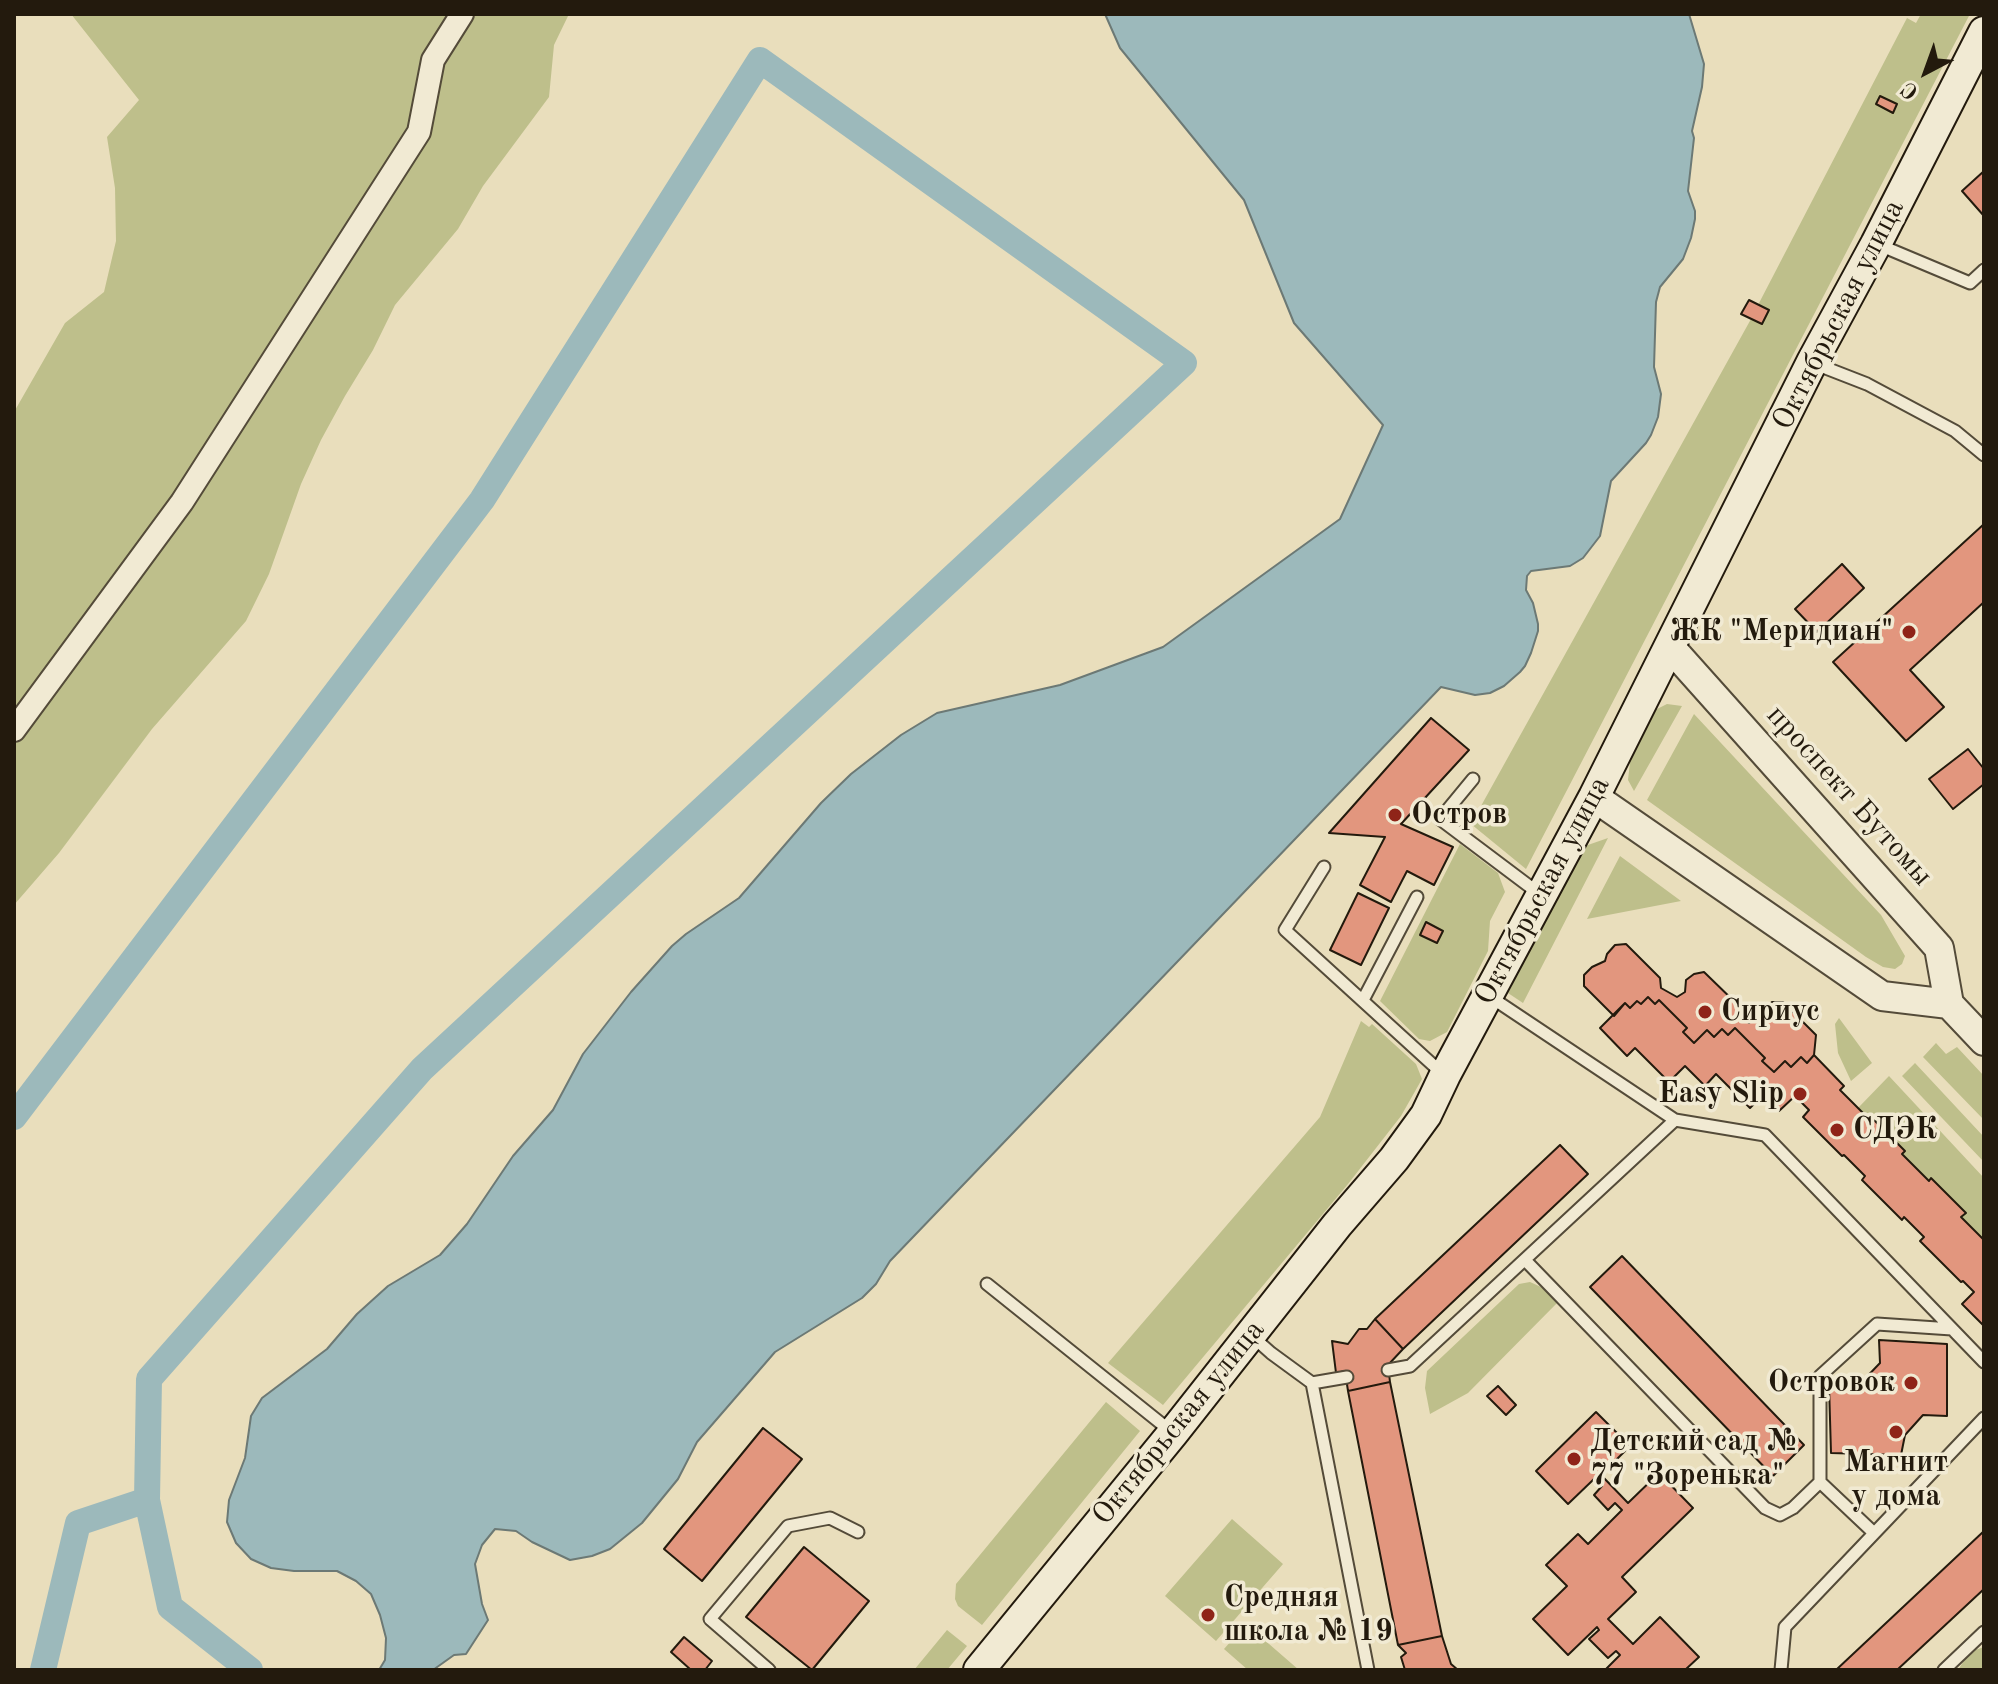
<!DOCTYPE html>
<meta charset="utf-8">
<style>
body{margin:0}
#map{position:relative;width:1998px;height:1684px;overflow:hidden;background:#e9debc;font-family:"Old Standard TT",serif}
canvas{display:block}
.frame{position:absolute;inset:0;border:16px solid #231a0d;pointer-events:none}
.north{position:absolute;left:1886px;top:32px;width:80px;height:80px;-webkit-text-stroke:6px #f1ead3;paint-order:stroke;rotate:221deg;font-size:22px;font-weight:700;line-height:32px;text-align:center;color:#231a0d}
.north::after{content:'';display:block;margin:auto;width:28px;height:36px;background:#231a0d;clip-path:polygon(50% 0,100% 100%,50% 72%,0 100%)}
</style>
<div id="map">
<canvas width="1998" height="1684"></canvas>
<div class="frame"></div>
<div class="north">С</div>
</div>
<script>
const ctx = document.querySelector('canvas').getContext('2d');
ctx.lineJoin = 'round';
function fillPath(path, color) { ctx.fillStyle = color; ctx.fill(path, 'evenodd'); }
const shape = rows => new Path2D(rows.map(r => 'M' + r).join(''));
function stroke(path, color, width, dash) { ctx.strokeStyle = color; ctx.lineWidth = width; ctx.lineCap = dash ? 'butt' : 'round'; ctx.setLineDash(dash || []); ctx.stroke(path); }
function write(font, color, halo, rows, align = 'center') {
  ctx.font = font + ' "Old Standard TT",serif'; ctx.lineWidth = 7; ctx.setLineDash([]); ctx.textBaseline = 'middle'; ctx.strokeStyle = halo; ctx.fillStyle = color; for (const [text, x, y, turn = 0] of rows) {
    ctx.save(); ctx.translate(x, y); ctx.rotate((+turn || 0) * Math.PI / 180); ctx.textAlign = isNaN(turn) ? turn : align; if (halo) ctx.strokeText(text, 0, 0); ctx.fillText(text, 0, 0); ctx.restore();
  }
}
fillPath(shape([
 [71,14,569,14,554,45,549,97,483,186,458,229,395,305,373,350,345,396,321,440,301,484,269,574,246,621,152,729,59,853,14,905,14,412,65,323,104,292,116,241,115,188,107,137,139,100],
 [1921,14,1970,14,1526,869,1471,824,1751,319,1762,324,1758,305,1907,18,1916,23],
 [1667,704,1682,706,1634,791,1628,780,1630,762,1655,710],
 [1694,714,1881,915,1905,956,1902,964,1895,969,1883,967,1866,957,1647,800],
 [1608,838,1523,1003,1508,993,1585,846],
 [1460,844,1498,873,1505,892,1490,921,1488,951,1447,1032,1430,1041,1419,1039,1380,1001],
 [1620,856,1681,901,1587,919],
 [1839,1018,1872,1063,1851,1081,1838,1053,1835,1024],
 [1361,1021,1369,1027,1372,1024,1416,1064,1422,1079,1401,1116,1348,1184,1163,1405,1108,1363,1320,1117],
 [1936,1043,1946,1054,1957,1047,1984,1076,1984,1120,1923,1057],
 [1915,1063,1984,1137,1984,1162,1902,1076],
 [1889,1076,1984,1178,1984,1240,1961,1217,1965,1212,1932,1179,1929,1181,1902,1154,1904,1150,1873,1118,1870,1120,1858,1108],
 [1530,1282,1541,1287,1558,1302,1468,1393,1430,1414,1425,1388,1427,1371,1519,1284],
 [1106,1402,1140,1431,982,1625,958,1606,955,1599,956,1584],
 [1232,1519,1283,1564,1216,1641,1165,1596],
 [1246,1624,1299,1670,1248,1670,1224,1649],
 [947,1630,967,1646,947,1670,914,1670],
 [1984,1647,1984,1670,1958,1670,1967,1656,1975,1650]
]), '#bebf8b');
const water = shape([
 [1105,14,1689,14,1704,64,1702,87,1692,131,1694,138,1688,191,1695,211,1695,219,1691,238,1683,259,1660,287,1656,302,1654,367,1661,394,1658,417,1651,435,1646,443,1611,481,1600,536,1583,558,1570,566,1531,571,1527,576,1526,590,1533,603,1538,624,1538,631,1531,653,1525,666,1520,672,1504,686,1490,693,1475,695,1441,687,890,1261,876,1284,862,1298,775,1352,697,1442,678,1479,642,1523,610,1549,592,1556,570,1560,532,1542,516,1531,495,1529,482,1545,475,1564,482,1604,488,1620,466,1654,454,1655,433,1670,379,1670,385,1660,386,1638,380,1615,371,1594,356,1581,337,1571,294,1571,271,1568,251,1559,236,1543,227,1522,229,1500,245,1458,251,1416,262,1398,327,1349,357,1314,388,1286,440,1255,467,1224,513,1156,553,1110,583,1054,631,992,672,946,686,934,739,898,821,803,851,774,901,735,937,713,1060,685,1163,647,1340,519,1383,425,1294,323,1244,200,1120,48,1105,14]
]);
fillPath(water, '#9cb9bb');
stroke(water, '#6c7975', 2);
stroke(shape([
 [14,1117,482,500,760,60,1184,363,422,1069,149,1379,147,1500],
 [43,1670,78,1523,147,1500,170,1607,250,1670]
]), '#9cb9bb', 26);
const building = shape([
 [1880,96,1897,104,1893,113,1876,104,1880,96],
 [1984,171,1984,216,1962,191,1984,171],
 [1749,300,1769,310,1762,324,1741,314,1749,300],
 [1984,524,1984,602,1910,670,1944,707,1906,741,1833,662,1984,524],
 [1842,564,1864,588,1817,632,1795,609,1842,564],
 [1431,718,1469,750,1401,824,1453,847,1434,885,1407,871,1391,902,1360,885,1385,837,1329,833,1431,718],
 [1968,749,1984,769,1984,784,1953,809,1929,779,1968,749],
 [1358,893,1389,908,1361,965,1330,950,1358,893],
 [1426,922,1443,931,1437,943,1420,935,1426,922],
 [1626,944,1660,978,1661,988,1677,997,1685,992,1686,980,1694,974,1704,972,1740,1007,1739,1016,1749,1023,1772,1002,1783,1002,1816,1035,1814,1055,1807,1063,1801,1057,1791,1067,1785,1061,1774,1072,1762,1061,1765,1058,1735,1028,1728,1035,1722,1029,1714,1037,1707,1030,1694,1043,1683,1032,1687,1028,1659,1000,1655,1004,1648,997,1641,1004,1637,1001,1630,1008,1625,1003,1614,1016,1584,986,1584,975,1592,967,1605,961,1607,954,1615,945,1626,944],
 [1648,997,1655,1004,1659,1000,1687,1028,1683,1032,1694,1043,1707,1030,1714,1037,1722,1029,1728,1035,1735,1028,1765,1058,1762,1061,1774,1072,1785,1061,1791,1067,1801,1057,1807,1063,1814,1055,1844,1086,1840,1090,1870,1120,1872,1118,1905,1151,1902,1154,1929,1181,1931,1178,1966,1213,1961,1217,1984,1240,1984,1326,1962,1304,1974,1292,1963,1281,1961,1282,1920,1241,1924,1237,1904,1217,1902,1220,1862,1180,1865,1176,1844,1155,1842,1156,1803,1117,1809,1110,1795,1096,1779,1111,1763,1095,1750,1108,1716,1074,1705,1086,1685,1066,1669,1082,1635,1048,1627,1056,1600,1028,1625,1003,1630,1008,1637,1001,1641,1004,1648,997],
 [1560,1145,1588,1174,1403,1349,1375,1319,1560,1145],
 [1622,1256,1804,1445,1773,1476,1590,1287,1622,1256],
 [1375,1319,1403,1349,1388,1365,1390,1382,1348,1391,1345,1371,1336,1373,1332,1341,1348,1344,1359,1329,1367,1329,1375,1319],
 [1879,1340,1947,1344,1947,1416,1923,1415,1905,1435,1901,1455,1831,1453,1829,1385,1857,1387,1880,1363,1879,1340],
 [1390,1382,1442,1636,1398,1645,1348,1391,1390,1382],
 [1498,1386,1516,1405,1506,1415,1487,1396,1498,1386],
 [1596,1412,1630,1446,1601,1475,1628,1503,1659,1473,1693,1508,1622,1577,1636,1592,1608,1619,1633,1644,1660,1617,1699,1657,1685,1670,1605,1670,1620,1655,1616,1651,1608,1658,1589,1639,1599,1630,1597,1627,1568,1655,1533,1619,1567,1586,1546,1565,1578,1534,1588,1544,1622,1510,1615,1503,1608,1510,1594,1495,1602,1486,1594,1479,1568,1504,1536,1471,1596,1412],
 [763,1428,802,1459,702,1581,664,1549,763,1428],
 [1984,1531,1984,1589,1897,1670,1836,1670,1984,1531],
 [804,1547,869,1601,812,1670,746,1617,804,1547],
 [1442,1636,1451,1664,1458,1670,1405,1670,1401,1657,1406,1653,1398,1645,1442,1636],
 [684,1637,712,1661,705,1670,691,1670,671,1652,684,1637]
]);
fillPath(building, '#e2967e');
stroke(building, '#231a0d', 2);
const service = shape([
 [1877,244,1970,283,1984,270],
 [1813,363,1867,384,1955,431,1984,455],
 [1473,779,1440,819,1541,895],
 [1324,867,1285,930,1444,1075],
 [1489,996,1675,1120,1765,1135,1984,1362],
 [1363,1000,1417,897],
 [1525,1260,1765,1508,1780,1515,1793,1508,1820,1482],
 [987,1284,1173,1433],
 [1253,1337,1271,1353,1312,1383,1368,1670],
 [1388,1370,1410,1366,1675,1120],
 [1312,1383,1347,1377],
 [1874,1533,1820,1482,1820,1376,1877,1324,1952,1329],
 [769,1670,710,1619,788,1526,830,1518,858,1532],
 [1781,1670,1785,1627,1984,1418],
 [1944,1670,1984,1632]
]);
const minor = shape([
 [14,730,182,502,419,132,433,60,462,14]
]);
const tertiary = shape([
 [1670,647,1939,948,1949,1004,1984,1041],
 [1594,797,1882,996,1949,1004]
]);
const secondary = shape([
 [979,1670,1173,1433,1337,1225,1394,1159,1426,1115,1445,1075,1594,797,1812,362,1876,244,1984,32]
]);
stroke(service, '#544b39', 15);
stroke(minor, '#544b39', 26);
stroke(tertiary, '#544b39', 32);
stroke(secondary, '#231a0d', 34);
stroke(service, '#f1ead3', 11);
stroke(minor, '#f1ead3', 22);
stroke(tertiary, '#f1ead3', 28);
stroke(secondary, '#f1ead3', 30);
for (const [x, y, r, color] of [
 [1909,632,8,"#8f2418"],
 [1395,815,8,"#8f2418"],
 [1705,1012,8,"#8f2418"],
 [1800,1094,8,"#8f2418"],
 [1837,1130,8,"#8f2418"],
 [1911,1383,8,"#8f2418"],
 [1896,1432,8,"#8f2418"],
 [1574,1459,8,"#8f2418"],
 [1208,1615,8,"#8f2418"]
]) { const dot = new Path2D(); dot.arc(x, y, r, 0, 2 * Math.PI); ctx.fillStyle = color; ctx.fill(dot); stroke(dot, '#f1ead3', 3); }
write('30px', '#231a0d', '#f1ead3', [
 ["Октябрьская улица",1839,315,-63],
 ["проспект Бутомы",1849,796,48],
 ["Октябрьская улица",1543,891,-62],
 ["Октябрьская улица",1179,1423,-51]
]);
write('bold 30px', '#231a0d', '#f1ead3', [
 ["ЖК \"Меридиан\"",1893,632,"right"],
 ["Остров",1411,815],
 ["Сириус",1721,1012],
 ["Easy Slip",1784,1094,"right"],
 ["СДЭК",1853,1130],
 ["Островок",1895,1383,"right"],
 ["Детский сад №",1590,1442],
 ["77 \"Зоренька\"",1590,1476],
 ["Магнит",1896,1463,"center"],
 ["у дома",1896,1497,"center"],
 ["Средняя",1224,1598],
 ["школа № 19",1224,1632]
], 'left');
</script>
